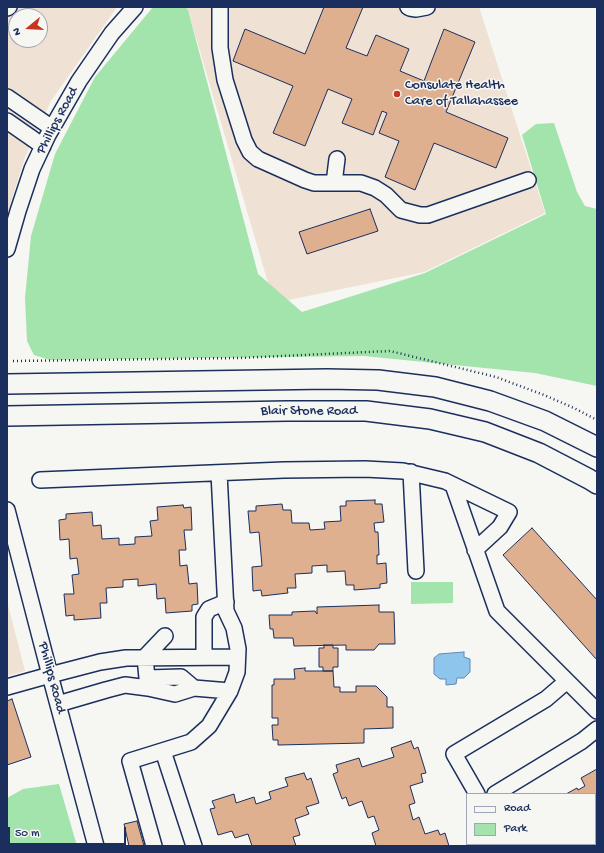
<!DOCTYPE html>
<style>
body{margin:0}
#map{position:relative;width:604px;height:853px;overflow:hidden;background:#f6f6f2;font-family:"Gochi Hand",sans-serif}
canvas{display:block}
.frame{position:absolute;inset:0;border:8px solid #1b2f5e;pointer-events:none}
.legend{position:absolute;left:466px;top:793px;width:130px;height:52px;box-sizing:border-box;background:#f6f6f2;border:1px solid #9ea6b7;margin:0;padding:5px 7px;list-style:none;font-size:12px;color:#1b2f5e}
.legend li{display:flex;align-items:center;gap:8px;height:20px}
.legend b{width:20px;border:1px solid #9ea6b7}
.north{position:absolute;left:8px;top:8px;width:40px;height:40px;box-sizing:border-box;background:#f6f6f2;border:1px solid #9ea6b7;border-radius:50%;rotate:252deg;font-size:11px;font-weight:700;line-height:16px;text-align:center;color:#1b2f5e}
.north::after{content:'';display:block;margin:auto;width:14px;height:18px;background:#c8321e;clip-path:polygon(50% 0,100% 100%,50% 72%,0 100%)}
.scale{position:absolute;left:8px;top:827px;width:118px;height:18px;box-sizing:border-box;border:2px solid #1b2f5e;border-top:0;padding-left:5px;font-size:12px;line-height:14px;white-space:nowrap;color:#1b2f5e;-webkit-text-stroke:3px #f6f6f2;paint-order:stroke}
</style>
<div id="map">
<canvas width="604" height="853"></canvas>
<div class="frame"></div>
<ul class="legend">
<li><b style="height:5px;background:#f6f6f2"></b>Road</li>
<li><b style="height:11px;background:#a3e3ac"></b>Park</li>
</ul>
<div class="north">N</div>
<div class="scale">50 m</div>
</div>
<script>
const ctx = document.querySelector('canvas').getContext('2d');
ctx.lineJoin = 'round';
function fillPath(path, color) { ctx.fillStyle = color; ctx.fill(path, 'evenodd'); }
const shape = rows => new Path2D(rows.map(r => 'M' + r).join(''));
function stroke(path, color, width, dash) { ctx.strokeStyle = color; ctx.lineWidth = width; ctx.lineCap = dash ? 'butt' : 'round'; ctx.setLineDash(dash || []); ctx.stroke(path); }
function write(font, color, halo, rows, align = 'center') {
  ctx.font = font + ' "Gochi Hand",sans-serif'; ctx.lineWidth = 3; ctx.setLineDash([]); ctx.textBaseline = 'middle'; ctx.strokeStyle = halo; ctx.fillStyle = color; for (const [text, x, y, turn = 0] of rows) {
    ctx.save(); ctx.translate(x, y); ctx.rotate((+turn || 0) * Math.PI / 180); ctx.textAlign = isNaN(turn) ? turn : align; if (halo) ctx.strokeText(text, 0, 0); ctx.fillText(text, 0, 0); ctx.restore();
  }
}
fillPath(shape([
 [7,7,117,7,51,101,25,157,7,215],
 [16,16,40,16,40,40,16,40],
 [187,7,479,7,545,213,424,272,274,303],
 [7,601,25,671,7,676]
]), '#efe1d4');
fillPath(shape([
 [153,7,186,7,188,10,258,274,302,312,425,273,546,214,522,135,536,124,554,123,577,192,585,206,597,209,597,386,535,373,364,356,50,360,34,355,27,341,25,298,31,236,55,154,95,77],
 [453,582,453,603,411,604,411,582],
 [59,784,77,846,13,846,7,842,7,798,23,789]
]), '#a3e3ac');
const water = shape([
 [464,652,464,657,470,659,470,672,464,678,457,678,456,684,446,685,446,679,440,679,434,674,434,658,439,654,464,652]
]);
fillPath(water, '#8ec5ed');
stroke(water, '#6089b4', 1);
const building = shape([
 [324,7,363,7,346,48,367,56,376,35,409,49,400,71,424,81,444,29,475,42,446,112,508,138,496,168,434,143,415,190,385,177,399,141,379,133,387,113,382,111,373,135,342,123,352,99,328,89,305,146,273,133,293,86,233,61,245,29,305,54,324,7],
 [370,209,378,231,307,254,299,232,370,209],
 [375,500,375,504,382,504,384,522,374,523,375,532,378,532,379,555,377,555,377,564,386,563,387,583,380,584,380,588,354,590,354,585,346,585,345,571,327,572,327,565,312,566,312,573,295,574,296,588,287,588,288,593,262,596,261,590,253,591,252,567,262,566,259,532,250,533,248,511,256,511,256,506,282,504,283,510,291,510,292,523,309,523,310,530,325,529,324,522,341,521,340,506,346,506,346,501,375,500],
 [183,505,184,508,191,507,192,530,184,530,186,550,179,550,180,566,187,565,189,584,197,583,198,604,192,605,192,611,166,613,165,598,157,599,156,584,138,586,138,579,123,580,123,587,106,588,107,603,100,603,101,618,74,620,74,615,66,616,64,594,74,594,72,575,79,574,77,558,70,559,69,539,60,540,59,520,66,519,66,514,92,512,93,526,101,525,102,539,119,538,119,545,135,544,135,537,152,536,150,521,158,520,157,507,183,505],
 [532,528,597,600,597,660,503,555,532,528],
 [379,605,379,612,394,612,395,644,379,644,374,650,346,650,346,645,294,646,293,638,274,638,273,629,270,629,269,615,292,615,292,612,315,611,317,614,317,607,379,605],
 [324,645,333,645,333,648,338,648,338,667,333,667,333,671,323,671,323,667,319,667,319,648,324,648,324,645],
 [305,668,305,671,333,671,334,687,340,687,340,692,356,692,356,686,376,686,387,697,387,707,393,707,393,728,364,729,364,743,278,745,278,740,273,740,272,725,278,725,278,718,272,718,272,685,274,685,274,679,295,679,294,669,305,668],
 [12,699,31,757,7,765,7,701,12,699],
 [411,741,414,749,418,747,426,773,421,774,423,782,410,786,415,803,409,805,413,820,419,817,425,834,438,830,440,835,445,833,449,846,376,846,372,833,379,830,374,816,368,818,362,801,349,806,346,797,342,799,333,774,338,772,336,765,359,758,362,767,394,757,391,748,411,741],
 [597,769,597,846,569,846,568,844,595,844,595,794,566,794,577,788,578,790,585,786,581,778,597,769],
 [304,773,307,780,311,778,319,803,306,807,309,814,295,819,300,835,293,837,296,846,252,846,248,834,235,838,232,831,218,835,210,809,215,808,212,801,234,794,236,803,254,797,256,804,271,799,269,792,288,786,285,778,304,773],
 [137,821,144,846,129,846,124,824,137,821]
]);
fillPath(building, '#deb08f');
stroke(building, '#1b2f5e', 1);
const minor = shape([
 [220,7,220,48,225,80,244,140,250,152,258,159,305,180,314,183,361,183,375,188,386,195,401,210,420,215,428,215,528,180],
 [408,7,410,8,416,9,427,7],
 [7,8,9,7],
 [7,97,52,128],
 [7,121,43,146],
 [334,183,337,159],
 [7,249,18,211,32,169,48,135,79,81,112,33,135,7],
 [411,472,416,571],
 [40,480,284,470,365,469,403,471,445,481,509,512,500,527,475,550],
 [453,485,497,611,597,711],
 [7,510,50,675,96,846],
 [204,657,204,617,209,609,226,602],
 [147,678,181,677,194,688],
 [7,687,50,675,100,662,126,658,237,657],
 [148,688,147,678,145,657,165,636],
 [58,704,106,690,125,685,148,688,175,694,194,688,230,691],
 [163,751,194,846],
 [477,794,454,754,546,699,567,681],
 [495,794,582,741,597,729],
 [507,844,508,846],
 [154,846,130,761,191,742,209,726,230,691,237,672,238,649,234,628,226,611,219,473]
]);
const major = shape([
 [7,384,327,379,378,380,435,387,490,401,545,421,597,447],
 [7,416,287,411,366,411,430,419,485,432,539,453,589,479,597,484]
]);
stroke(minor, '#1b2f5e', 18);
stroke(major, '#1b2f5e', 22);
stroke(shape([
 [13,361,239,358,390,351,496,377,544,395,574,408,597,420]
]), '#1b2f5e', 2.5, [1, 3]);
stroke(minor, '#f6f6f2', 15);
stroke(major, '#f6f6f2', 19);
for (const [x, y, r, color] of [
 [397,94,4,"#c8321e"]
]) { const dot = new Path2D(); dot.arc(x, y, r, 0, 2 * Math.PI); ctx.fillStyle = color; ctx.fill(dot); stroke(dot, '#f6f6f2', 1.5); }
write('14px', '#1b2f5e', '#f6f6f2', [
 ["Consulate Health",405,86],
 ["Care of Tallahassee",405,102]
], 'left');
write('14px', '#1b2f5e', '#f6f6f2', [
 ["Phillips Road",58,121,-62],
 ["Blair Stone Road",309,412],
 ["Phillips Road",51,678,75]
]);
</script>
